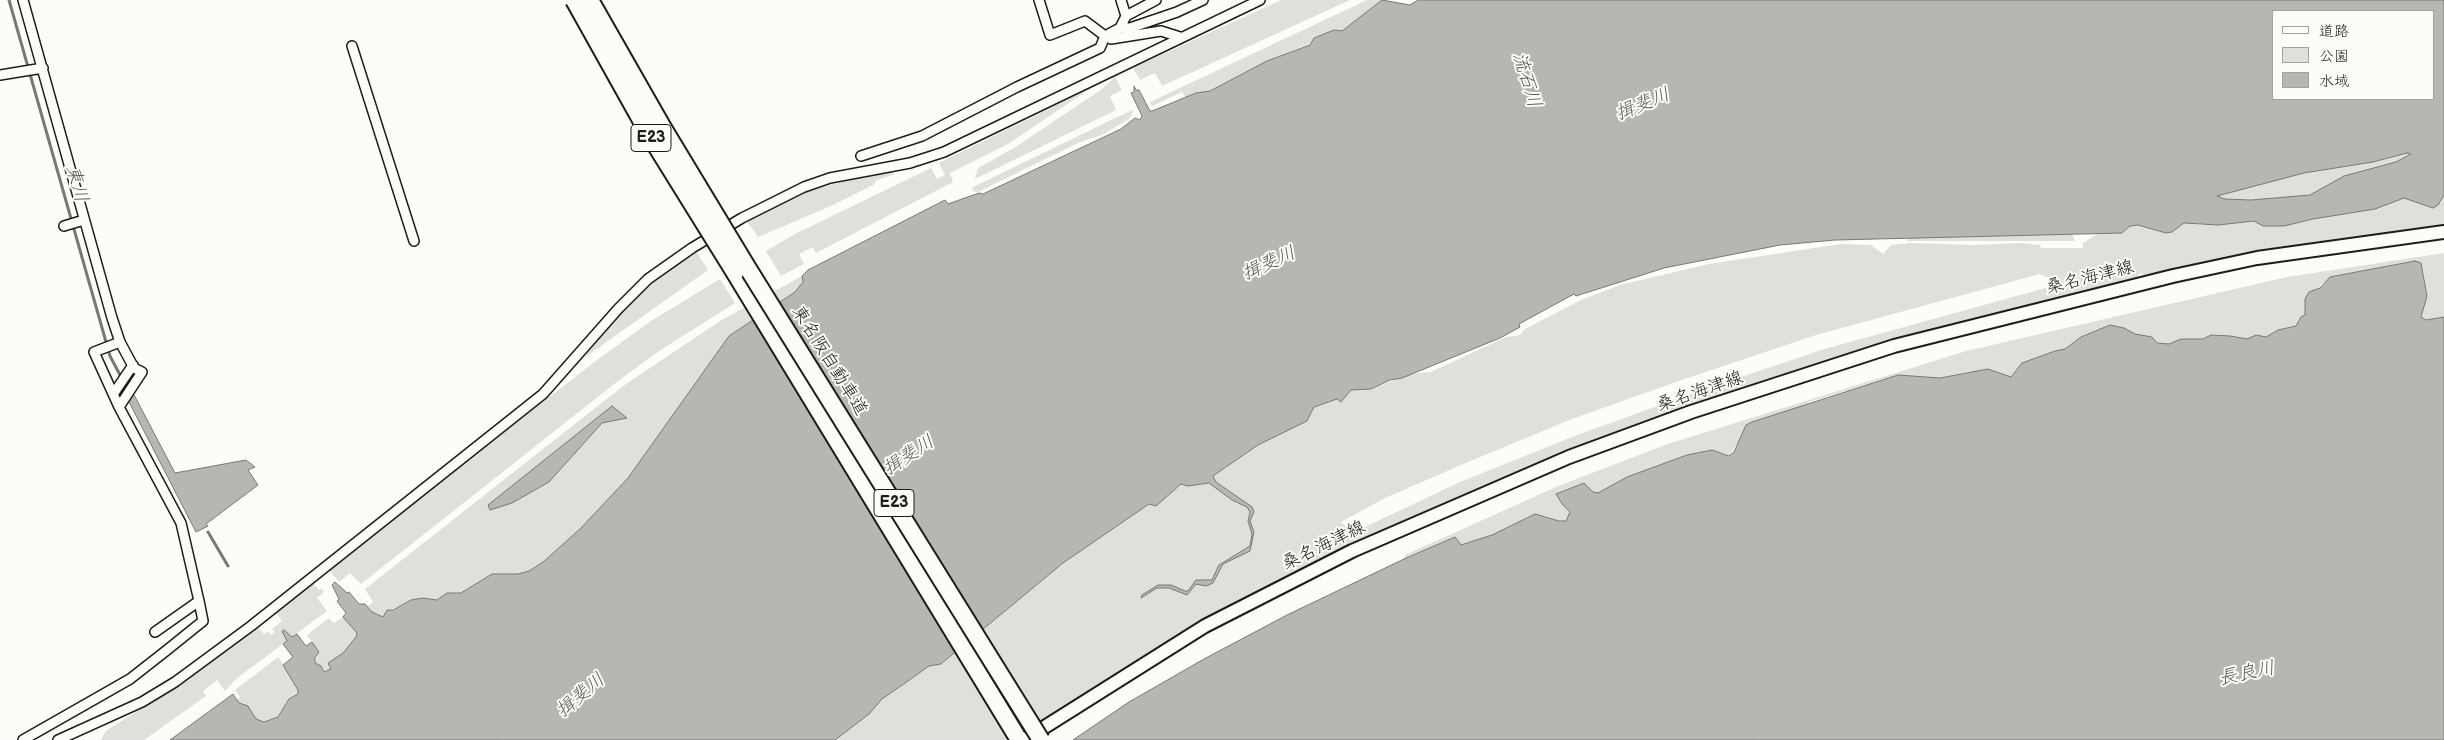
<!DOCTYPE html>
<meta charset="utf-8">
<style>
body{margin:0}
#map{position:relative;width:2444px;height:740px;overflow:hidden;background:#fdfcf7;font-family:"Balsamiq Sans","Klee One",sans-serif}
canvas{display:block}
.legend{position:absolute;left:2272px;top:10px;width:162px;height:90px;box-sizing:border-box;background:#fdfcf7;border:1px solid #a3a29f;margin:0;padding:6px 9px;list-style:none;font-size:15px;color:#1c1c1c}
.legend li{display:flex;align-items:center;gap:10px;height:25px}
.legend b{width:25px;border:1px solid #a3a29f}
</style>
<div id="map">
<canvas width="2444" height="740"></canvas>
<ul class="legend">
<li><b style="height:6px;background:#fdfcf7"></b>道路</li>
<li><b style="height:14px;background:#e0dfdb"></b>公園</li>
<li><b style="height:14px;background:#b7b6b2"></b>水域</li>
</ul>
</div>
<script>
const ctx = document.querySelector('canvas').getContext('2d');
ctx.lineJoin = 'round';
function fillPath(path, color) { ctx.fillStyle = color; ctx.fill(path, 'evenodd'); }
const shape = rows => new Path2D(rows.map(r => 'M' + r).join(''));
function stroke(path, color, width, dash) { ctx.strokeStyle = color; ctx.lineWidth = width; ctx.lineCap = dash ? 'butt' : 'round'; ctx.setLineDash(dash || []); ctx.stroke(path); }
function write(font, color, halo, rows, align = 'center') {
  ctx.font = font + ' "Balsamiq Sans","Klee One",sans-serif'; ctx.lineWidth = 4; ctx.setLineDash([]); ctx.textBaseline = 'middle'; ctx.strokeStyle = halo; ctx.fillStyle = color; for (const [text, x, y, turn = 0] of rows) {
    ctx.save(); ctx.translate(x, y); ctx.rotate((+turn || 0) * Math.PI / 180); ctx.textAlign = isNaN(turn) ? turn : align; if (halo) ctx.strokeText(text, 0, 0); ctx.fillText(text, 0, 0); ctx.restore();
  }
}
fillPath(shape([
 [1281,0,1350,0,1162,86,1155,73,1140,80,1133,68],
 [1367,0,1382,0,1342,31,1267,61,1210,91,1185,97,1182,92,1152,106,1150,102],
 [1115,77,1122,90,1110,96,1116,110,975,179,978,168,1014,148,1102,89],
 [1091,88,1008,144,950,173,953,182,816,253,813,247,799,254,804,264,781,276,766,251,797,233,931,168,937,179,945,175,939,163],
 [1132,110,1133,112,1129,119,1102,135,1080,142,978,192,972,191,973,187],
 [2431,151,2310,195,2251,200,2225,199,2216,196,2304,173,2373,162,2407,153],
 [893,172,894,174,875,181,875,184,831,206,758,237,746,220,808,191,866,176],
 [2444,188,2444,224,2258,250,2153,275,2139,274,2136,280,1894,342,1566,453,1453,499,1348,546,1262,590,1121,671,1013,740,835,740,869,714,882,699,908,681,929,666,942,664,1063,563,1149,504,1156,506,1181,484,1192,486,1208,480,1258,445,1312,413,1314,407,1338,399,1341,402,1351,390,1371,389,1410,374,1431,372,1506,337,1520,335,1525,329,1579,301,1620,285,1709,264,1841,244,1871,245,1883,254,1891,245,1910,243,1974,245,2020,243,2040,245,2041,248,2083,248,2083,243,2099,233,2122,233,2130,226,2138,225,2166,233,2172,232,2184,223,2201,225,2227,222],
 [2040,274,2049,278,2049,287,1821,350,1682,397,1572,437,1460,482,1350,534,1347,527,1341,522,1385,498,1468,462,1572,419,1673,383,1816,335],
 [2072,234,2075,241,1907,241,1907,238],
 [696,251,708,270,584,358,609,325,634,300,659,277],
 [2444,253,2444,317,2440,319,2426,320,2420,317,2427,295,2423,269,2415,261,2330,277,2305,299,2305,315,2301,317,2296,326,2275,331,2266,337,2247,339,2230,336,2211,335,2203,339,2181,339,2169,344,2157,343,2152,337,2135,334,2124,328,2110,325,2081,337,2065,349,2055,351,2016,370,2011,377,2005,377,2001,373,1968,372,1940,378,1898,375,1809,402,1807,406,1752,422,1729,456,1712,450,1687,455,1642,472,1598,493,1593,492,1563,505,1570,512,1566,521,1559,521,1535,514,1492,535,1461,545,1455,537,1404,559,1405,555,1558,486,1668,444,1966,351,2287,277],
 [802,276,803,282,795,292,729,336,628,478,580,529,543,562,529,571,518,574,492,574,461,593,444,595,437,600,423,598,389,610,383,617,372,612,368,606,373,602,365,589,562,434,626,384,720,321],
 [612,406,612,422,602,423,549,482,521,496],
 [720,279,735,303,656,353,618,381,361,584,350,573,339,582,329,570,593,363,651,321],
 [313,583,319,590,322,588,324,592,317,598,327,611,292,637,284,630,282,631,287,641,237,678,225,691,217,680,203,691,206,696,144,740,101,740,106,731,177,686,258,627,264,634,268,631,271,635,275,632,272,629,282,621,276,613],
 [343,617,357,633,356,637,343,653,329,663,331,669,324,672,321,666,315,663,317,650,307,635,329,618,334,623],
 [278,657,294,680,298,690,298,694,289,699,278,717,262,722,256,719,251,710,239,703,237,700,240,697,235,690]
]), '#e0dfdb');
const water = shape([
 [1382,0,1410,5,1418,0,2444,0,2444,195,2438,205,2433,208,2404,198,2375,209,2313,219,2284,226,2263,226,2254,221,2218,225,2184,223,2172,232,2166,233,2138,225,2130,226,2122,233,1835,240,1780,245,1664,268,1576,296,1574,294,1519,324,1520,327,1500,338,1402,378,1390,380,1371,389,1351,390,1341,402,1337,399,1314,407,1307,421,1258,445,1213,476,1216,482,1252,507,1254,512,1250,521,1254,532,1250,551,1223,564,1213,583,1206,586,1196,584,1187,595,1169,588,1157,588,1141,598,1142,595,1158,585,1171,585,1185,591,1188,591,1196,580,1212,580,1219,565,1250,546,1252,534,1248,521,1250,512,1247,507,1232,500,1209,483,1188,486,1181,484,1156,506,1149,504,1063,563,941,664,929,666,908,681,882,699,869,714,835,740,170,740,233,694,239,703,248,706,256,719,264,722,278,717,289,699,298,694,298,690,283,665,293,657,283,644,287,641,282,631,284,630,292,637,297,634,306,646,312,642,319,652,315,657,315,663,321,666,324,672,331,669,328,663,343,653,356,637,357,633,343,617,346,613,337,601,339,599,332,585,335,582,347,593,349,592,359,604,365,604,372,612,383,617,387,610,393,610,411,600,423,598,437,600,447,593,461,593,492,574,518,574,529,571,543,562,580,529,628,478,729,336,795,292,803,282,802,276,808,270,945,200,948,204,979,193,983,194,1121,129,1135,118,1140,120,1142,116,1131,93,1134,92,1134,86,1136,90,1139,90,1150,111,1152,111,1196,93,1210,91,1267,61,1310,45,1314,38,1334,30,1342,31,1382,0],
 [2273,11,2433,11,2433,99,2273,99,2273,11],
 [2407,153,2411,154,2396,162,2344,176,2310,195,2251,200,2225,199,2217,196,2304,173,2373,162,2407,153],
 [2415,261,2421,263,2427,296,2421,317,2426,320,2444,317,2444,740,1073,740,1129,702,1204,659,1287,615,1404,559,1455,537,1461,545,1492,535,1535,514,1559,521,1566,521,1570,512,1563,505,1556,494,1584,483,1593,492,1598,493,1627,477,1687,455,1712,450,1729,456,1734,452,1746,425,1752,422,1898,375,1940,378,1988,369,2011,377,2022,363,2055,351,2065,349,2081,337,2110,325,2124,328,2135,334,2152,337,2157,343,2169,344,2181,339,2203,339,2211,335,2230,336,2247,339,2256,335,2266,337,2278,330,2296,326,2301,317,2305,315,2305,299,2309,292,2320,288,2330,277,2415,261],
 [133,393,175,473,246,460,255,467,248,470,258,485,206,524,208,526,196,532,128,400,133,393],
 [612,406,627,418,602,423,549,482,512,503,490,510,488,505,612,406]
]);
fillPath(water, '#b7b6b2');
stroke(water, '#797876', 1);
stroke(shape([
 [9,0,110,356,120,375],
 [208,532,228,566]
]), '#797876', 3);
const minor = shape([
 [23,0,112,318,120,342,134,368,142,372,119,407],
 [1121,0,1126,16],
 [1156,0,1126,16,1120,28,1130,28,1177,12,1203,0],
 [1120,28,1105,36,1111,39,1161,31,1180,37],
 [352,46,414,241],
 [0,75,43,68],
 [861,156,922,136,1017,87,1100,48,1105,36,1085,21,1050,35,1039,0],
 [64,226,84,220],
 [120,342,94,352,119,407,181,523,199,601,155,632],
 [114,393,133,365],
 [23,740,130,679,167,650,203,621,199,601],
 [58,740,142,702,175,682,251,626,543,394,618,309,648,279,692,248,742,218,804,187,830,178,910,163,944,152,1260,0]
]);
const secondary = shape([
 [1024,740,1205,626,1352,551,1569,457,1691,412,1894,346,2173,276,2257,258,2444,232]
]);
const motorway = shape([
 [735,273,1019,740]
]);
stroke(minor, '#1c1c1c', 12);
stroke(secondary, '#1c1c1c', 16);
stroke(motorway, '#1c1c1c', 20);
stroke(minor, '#fdfcf7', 9);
stroke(secondary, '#fdfcf7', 12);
stroke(motorway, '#fdfcf7', 16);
const motorwayBridge = shape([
 [574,0,650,136,735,273],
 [590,0,663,128,747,267,1041,740]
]);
stroke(motorwayBridge, '#1c1c1c', 20, []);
stroke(motorwayBridge, '#fdfcf7', 16);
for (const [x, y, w] of [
 [651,138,40],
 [894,503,40]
]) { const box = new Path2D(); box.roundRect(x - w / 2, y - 13.5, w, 27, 4); ctx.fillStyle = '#fdfcf7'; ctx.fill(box); stroke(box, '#1c1c1c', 1); }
write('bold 16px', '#1c1c1c', null, [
 ["E23",651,138],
 ["E23",894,503]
]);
write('18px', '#1c1c1c', '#fdfcf7', [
 ["桑名海津線",2090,278,-14],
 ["東名阪自動車道",829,361,58],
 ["桑名海津線",1700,392,-19],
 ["桑名海津線",1324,546,-26]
]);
write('italic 19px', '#5a5a58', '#fdfcf7', [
 ["流石川",1526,80,73],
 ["揖斐川",1643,105,-22],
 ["東川",76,184,74],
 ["揖斐川",1269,264,-24],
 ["揖斐川",909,456,-33],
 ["長良川",2247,674,-12],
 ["揖斐川",581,696,-40]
]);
</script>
